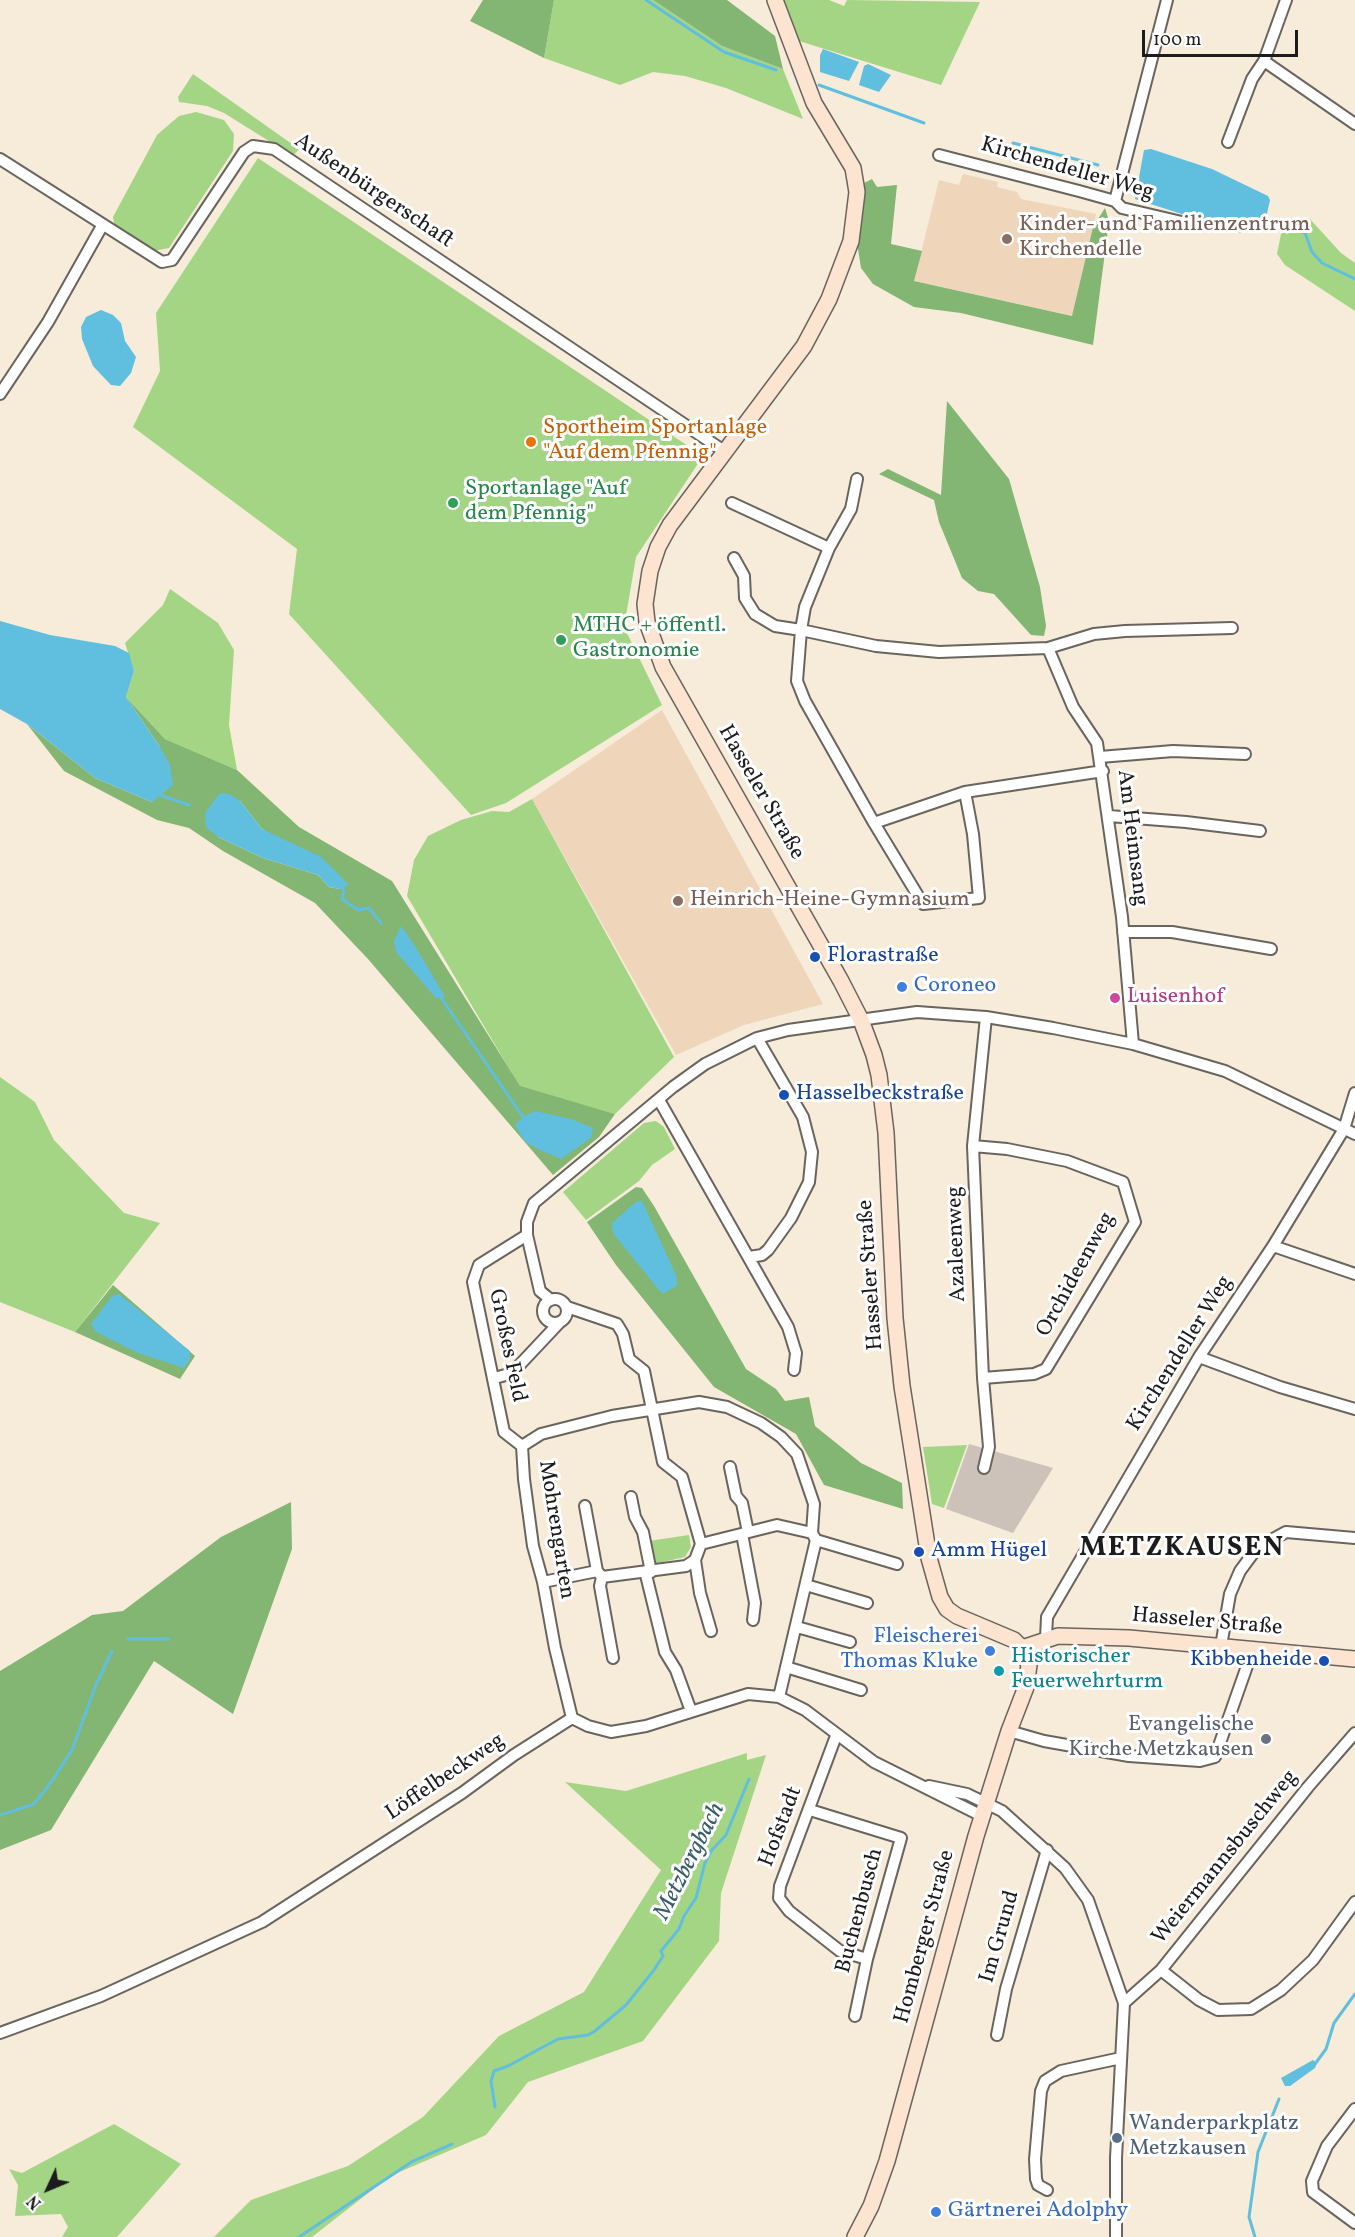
<!DOCTYPE html>
<meta charset="utf-8">
<style>
body{margin:0}
#map{position:relative;width:1355px;height:2237px;overflow:hidden;background:#f7ebd9;font-family:Vollkorn,serif}
canvas{display:block}
.north{position:absolute;left:18px;top:2159px;width:60px;height:60px;-webkit-text-stroke:4px #fff;paint-order:stroke;rotate:226deg;font-size:16px;font-weight:700;line-height:24px;text-align:center;color:#1c1c1c}
.north::after{content:'';display:block;margin:auto;width:21px;height:27px;background:#1c1c1c;clip-path:polygon(50% 0,100% 100%,50% 72%,0 100%)}
.scale{position:absolute;left:1142px;top:30px;width:156px;height:27px;box-sizing:border-box;border:3px solid #1c1c1c;border-top:0;padding-left:8px;font-size:18px;line-height:21px;white-space:nowrap;color:#1c1c1c;-webkit-text-stroke:4px #fff;paint-order:stroke}
</style>
<div id="map">
<canvas width="1355" height="2237"></canvas>
<div class="north">N</div>
<div class="scale">100 m</div>
</div>
<script>
const ctx = document.querySelector('canvas').getContext('2d');
ctx.lineJoin = 'round';
function fillPath(path, color) { ctx.fillStyle = color; ctx.fill(path, 'evenodd'); }
const shape = rows => new Path2D(rows.map(r => 'M' + r).join(''));
function stroke(path, color, width, dash) { ctx.strokeStyle = color; ctx.lineWidth = width; ctx.lineCap = dash ? 'butt' : 'round'; ctx.setLineDash(dash || []); ctx.stroke(path); }
function write(font, color, halo, rows, align = 'center') {
  ctx.font = font + ' Vollkorn,serif'; ctx.lineWidth = 6; ctx.setLineDash([]); ctx.textBaseline = 'middle'; ctx.strokeStyle = halo; ctx.fillStyle = color; for (const [text, x, y, turn = 0] of rows) {
    ctx.save(); ctx.translate(x, y); ctx.rotate((+turn || 0) * Math.PI / 180); ctx.textAlign = isNaN(turn) ? turn : align; if (halo) ctx.strokeText(text, 0, 0); ctx.fillText(text, 0, 0); ctx.restore();
  }
}
fillPath(shape([
 [963,174,998,182,997,187,1017,192,1021,199,1096,214,1073,316,914,281,939,180,959,185],
 [662,710,823,1004,744,1025,676,1055,532,799]
]), '#efd6bb');
fillPath(shape([
 [969,1444,1053,1468,1013,1533,946,1509]
]), '#cdc2b9');
fillPath(shape([
 [554,0,653,0,722,46,783,69,803,119,726,88,685,76,653,72,620,85,544,58],
 [783,0,829,0,844,6,847,0,980,2,941,85,799,41],
 [193,74,299,149,293,156,224,113,207,106,179,102,178,97],
 [196,112,224,120,234,134,233,151,169,248,153,251,115,228,113,217,157,135,179,116],
 [258,158,703,456,636,557,624,627,662,705,506,803,471,815,289,614,297,549,133,427,160,371,156,313],
 [1295,218,1309,218,1341,253,1355,263,1355,311,1285,265,1277,254,1281,234],
 [170,589,218,623,234,650,229,725,237,770,165,739,126,697,134,671,125,643,163,605],
 [532,799,674,1057,615,1114,520,1087,407,896,414,860,428,836,461,820,492,811,509,812],
 [0,1077,35,1102,54,1140,124,1213,160,1223,75,1332,0,1302],
 [656,1121,664,1127,675,1149,652,1165,639,1181,586,1220,563,1192,644,1123],
 [967,1445,944,1508,932,1504,923,1447],
 [689,1535,691,1547,685,1557,654,1564,649,1541],
 [747,1753,747,1760,766,1755,721,1893,719,1941,643,2041,528,2082,486,2135,390,2176,312,2237,214,2237,251,2200,348,2166,423,2117,499,2036,584,1992,661,1870,565,1782,626,1791],
 [114,2124,181,2164,117,2237,62,2237,68,2227,61,2214,15,2216,18,2185,9,2169,22,2173]
]), '#a3d584');
fillPath(shape([
 [483,0,554,0,544,58,470,21],
 [653,0,727,0,775,36,783,69,722,46],
 [872,179,877,187,897,185,891,244,922,251,914,281,1072,316,1093,227,1105,208,1109,221,1093,345,961,313,914,307,873,284,861,268,857,243,862,184],
 [947,401,1009,479,1040,587,1046,626,1044,636,1031,635,994,594,978,591,962,578,939,522,934,500,879,474,888,469,941,495],
 [126,697,165,739,237,770,299,827,392,881,520,1086,615,1114,599,1137,553,1175,368,959,315,903,223,851,189,828,157,820,64,771,27,724,95,778,152,802,160,747],
 [240,801,262,829,285,842,340,889,329,887,318,875,263,858,218,837],
 [636,1187,642,1188,654,1206,746,1369,776,1389,785,1401,809,1397,815,1426,861,1463,902,1483,903,1509,824,1485,796,1434,714,1387,616,1265,587,1222],
 [113,1285,195,1356,180,1379,75,1332],
 [291,1502,292,1549,233,1714,154,1661,51,1830,0,1850,0,1671,92,1615,123,1611,221,1537]
]), '#82b672');
fillPath(shape([
 [823,49,859,62,849,81,820,72,820,55],
 [868,64,891,75,879,92,859,85,864,66],
 [1151,149,1212,169,1268,196,1270,200,1266,218,1256,229,1241,233,1135,199,1144,150],
 [101,310,113,315,121,323,125,341,136,357,131,373,120,386,111,385,93,366,82,339,81,327,86,317],
 [0,621,50,635,115,646,129,653,134,671,126,697,160,747,170,765,173,785,152,802,95,778,27,724,0,709],
 [220,793,229,794,240,801,262,829,321,857,349,885,340,889,329,887,318,875,263,858,218,837,206,827,205,813],
 [401,926,415,946,445,997,436,998,396,952,394,941],
 [535,1111,571,1119,593,1128,591,1138,561,1159,542,1151,525,1142,515,1125,523,1117],
 [637,1201,642,1201,676,1275,677,1286,662,1294,613,1233,612,1223],
 [119,1294,190,1351,190,1359,184,1368,138,1353,96,1332,91,1324,112,1296],
 [1313,2060,1317,2063,1315,2068,1290,2086,1285,2086,1281,2078]
]), '#60bfdf');
stroke(shape([
 [646,0,724,52,776,70],
 [819,85,924,123],
 [1013,143,1098,165],
 [1288,226,1305,233,1312,252,1322,263,1355,279],
 [157,794,189,805],
 [341,886,344,892,342,899,358,910,369,908,381,923],
 [439,995,523,1117],
 [128,1639,169,1639],
 [0,1815,34,1804,52,1781,72,1750,96,1685,112,1651],
 [1315,2064,1326,2049,1334,2023,1355,1994],
 [495,2107,491,2081,494,2071,508,2066,558,2039,588,2035,595,2031,626,2005,654,1970,663,1956,661,1951,679,1929,684,1916,696,1898,705,1863,711,1851,726,1835,749,1779],
 [299,2237,413,2161,452,2144],
 [1255,2237,1249,2217,1258,2152,1279,2099]
]), '#60bfdf', 3);
const street = shape([
 [1286,0,1264,61,1355,124],
 [1228,142,1252,79,1264,61],
 [939,155,1079,191,1115,201,1122,208,1186,223],
 [0,159,162,262,172,260,244,152,253,146,274,149,724,451],
 [1115,201,1167,0],
 [0,394,48,322,102,226],
 [857,479,851,509,829,548,805,607,801,630,876,646,939,652,1048,648,1094,634,1125,631,1232,628],
 [732,503,829,548],
 [734,558,744,576,745,598,755,614,775,626,801,630,797,681,805,701,874,823,923,904,979,898,973,834,965,792,874,823],
 [1048,648,1073,707,1097,743,1122,917,1133,1044],
 [1100,757,1173,751,1245,754],
 [965,792,1103,771],
 [1109,816,1186,822,1260,831],
 [1123,932,1172,932,1271,949],
 [659,1100,788,1327,796,1353,794,1370],
 [973,1146,1007,1149,1067,1161,1123,1182,1135,1222,1046,1369,1034,1374,983,1378],
 [1273,1246,1355,1274],
 [749,1257,762,1255,768,1250,791,1218,809,1182,812,1152,803,1117,757,1038],
 '543 1311a12 12 0 1 1 24 0a12 12 0 1 1-24 0Z',
 [551,1300,540,1291,527,1235,527,1222,534,1203,673,1087,705,1064,757,1038,788,1030,917,1012,986,1017,1053,1028,1133,1044,1225,1071,1355,1134],
 [567,1307,617,1324,623,1334,629,1359,644,1371,663,1462,682,1477,701,1544],
 [1199,1357,1280,1387,1355,1409],
 [495,1378,512,1373,559,1323],
 [522,1446,504,1432,473,1282,479,1265,527,1235],
 [730,1467,736,1496,742,1503,748,1532],
 [984,1468,989,1447,983,1378,973,1146,986,1017],
 [631,1497,635,1517,643,1532,651,1572],
 [585,1506,597,1571],
 [742,1534,755,1603,753,1620],
 [816,1540,897,1564],
 [695,1560,700,1593,711,1631],
 [645,1571,665,1652,676,1670,691,1711],
 [602,1577,600,1586,613,1658],
 [543,1582,597,1571,602,1577,686,1566,695,1560,701,1544,777,1525,812,1533],
 [806,1585,867,1603],
 [797,1627,850,1642],
 [1046,1638,1047,1617,1199,1357,1273,1246,1344,1129,1355,1093],
 [1221,1646,1230,1594,1240,1571,1257,1548,1286,1532,1355,1538],
 [786,1667,861,1690],
 [572,1718,555,1648,543,1582,533,1546,524,1479,522,1446,541,1434,612,1416,699,1402,727,1407,761,1423,781,1437,797,1454,814,1504,812,1533,816,1540,779,1697],
 [1009,1731,1044,1741,1129,1756,1200,1761,1215,1757,1253,1649],
 [836,1736,780,1886,779,1898,789,1911,840,1951,867,1959],
 [929,1786,967,1794,1002,1811,1065,1868,1088,1900,1124,2003,1116,2158,1116,2237],
 [810,1810,901,1838,867,1959,855,2016],
 [1161,1970,1199,2000,1218,2010,1251,2009,1281,1990,1313,1960,1355,1902],
 [1124,2003,1161,1970,1308,1787,1355,1733],
 [0,2033,101,1996,262,1922,462,1793,514,1755,572,1718,588,1726,611,1732,646,1726,748,1694,779,1697,805,1710,874,1762,982,1816],
 [997,2035,1006,1989,1047,1850],
 [1355,2109,1327,2146,1312,2181,1313,2192,1355,2223],
 [1047,2190,1038,2185,1036,2179,1035,2159,1041,2091,1045,2081,1061,2071,1121,2058]
]);
const secondary = shape([
 [775,0,814,103,853,168,857,192,851,241,829,299,804,346,670,525,658,547,650,571,645,604,647,622,663,667,841,981,861,1020,874,1055,879,1075,886,1133,895,1318,902,1386,929,1558,940,1597,947,1609,957,1616,1014,1640,1022,1648,1029,1665,1026,1687,1009,1731,976,1836,887,2161,871,2206,855,2237],
 [1022,1648,1058,1636,1129,1638,1355,1659]
]);
stroke(street, '#69645e', 14);
stroke(secondary, '#69645e', 18);
stroke(street, '#fff', 10);
stroke(secondary, '#fde4d0', 15);
for (const [x, y, r, color] of [
 [1007,239,6,"#8d6e63"],
 [531,442,6,"#e8710a"],
 [453,503,6,"#2e9e5b"],
 [561,640,6,"#2e9e5b"],
 [678,901,6,"#8d6e63"],
 [815,957,6,"#1a4fb4"],
 [902,987,6,"#3f7fe0"],
 [1115,998,6,"#d1479c"],
 [784,1095,6,"#1a4fb4"],
 [919,1552,6,"#1a4fb4"],
 [990,1651,6,"#3f7fe0"],
 [1324,1661,6,"#1a4fb4"],
 [999,1671,6,"#0f9aa8"],
 [1266,1739,6,"#6b7280"],
 [1117,2138,6,"#5c6f8a"],
 [936,2212,6,"#3f7fe0"]
]) { const dot = new Path2D(); dot.arc(x, y, r, 0, 2 * Math.PI); ctx.fillStyle = color; ctx.fill(dot); stroke(dot, '#fff', 2); }
write('22px', '#1c1c1c', '#fff', [
 ["Kirchendeller Weg",1067,170,16],
 ["Außenbürgerschaft",373,192,34],
 ["Hasseler Straße",760,793,60],
 ["Am Heimsang",1131,838,83],
 ["Azaleenweg",958,1244,-92],
 ["Hasseler Straße",872,1275,-94],
 ["Orchideenweg",1077,1275,-61],
 ["Großes Feld",506,1346,78],
 ["Kirchendeller Weg",1181,1354,-58],
 ["Mohrengarten",555,1530,81],
 ["Hasseler Straße",1207,1623,5],
 ["Löffelbeckweg",446,1778,-34],
 ["Hofstadt",782,1827,-69],
 ["Weiermannsbuschweg",1226,1858,-51],
 ["Buchenbusch",861,1911,-75],
 ["Homberger Straße",926,1937,-75],
 ["Im Grund",1001,1937,-74]
]);
write('22px', '#785e54', '#fff', [
 ["Kinder- und Familienzentrum",1019,226],
 ["Kirchendelle",1019,251],
 ["Heinrich-Heine-Gymnasium",690,901]
], 'left');
write('22px', '#c56008', '#fff', [
 ["Sportheim Sportanlage",543,429],
 ["\"Auf dem Pfennig\"",543,454]
], 'left');
write('22px', '#27864d', '#fff', [
 ["Sportanlage \"Auf",465,490],
 ["dem Pfennig\"",465,515],
 ["MTHC + öffentl.",573,627],
 ["Gastronomie",573,652]
], 'left');
write('22px', '#164399', '#fff', [
 ["Florastraße",827,957],
 ["Hasselbeckstraße",796,1095],
 ["Amm Hügel",931,1552],
 ["Kibbenheide",1312,1661,"right"]
], 'left');
write('22px', '#366cbe', '#fff', [
 ["Coroneo",914,987],
 ["Fleischerei",978,1638,"right"],
 ["Thomas Kluke",978,1663,"right"],
 ["Gärtnerei Adolphy",948,2212]
], 'left');
write('22px', '#b23c85', '#fff', [
 ["Luisenhof",1127,998]
], 'left');
write('22px', '#0d838f', '#fff', [
 ["Historischer",1011,1658],
 ["Feuerwehrturm",1011,1683]
], 'left');
write('22px', '#5b616d', '#fff', [
 ["Evangelische",1254,1726],
 ["Kirche Metzkausen",1254,1751]
], 'right');
write('22px', '#4e5e75', '#fff', [
 ["Wanderparkplatz",1129,2125],
 ["Metzkausen",1129,2150]
], 'left');
write('italic 24px', '#375d6a', '#fff', [
 ["Metzbergbach",691,1862,-63]
]);
ctx.letterSpacing = '1.5px';
write('bold 28px', '#1c1c1c', '#fff', [
 ["METZKAUSEN",1182,1550]
]);
ctx.letterSpacing = '0px';
</script>
